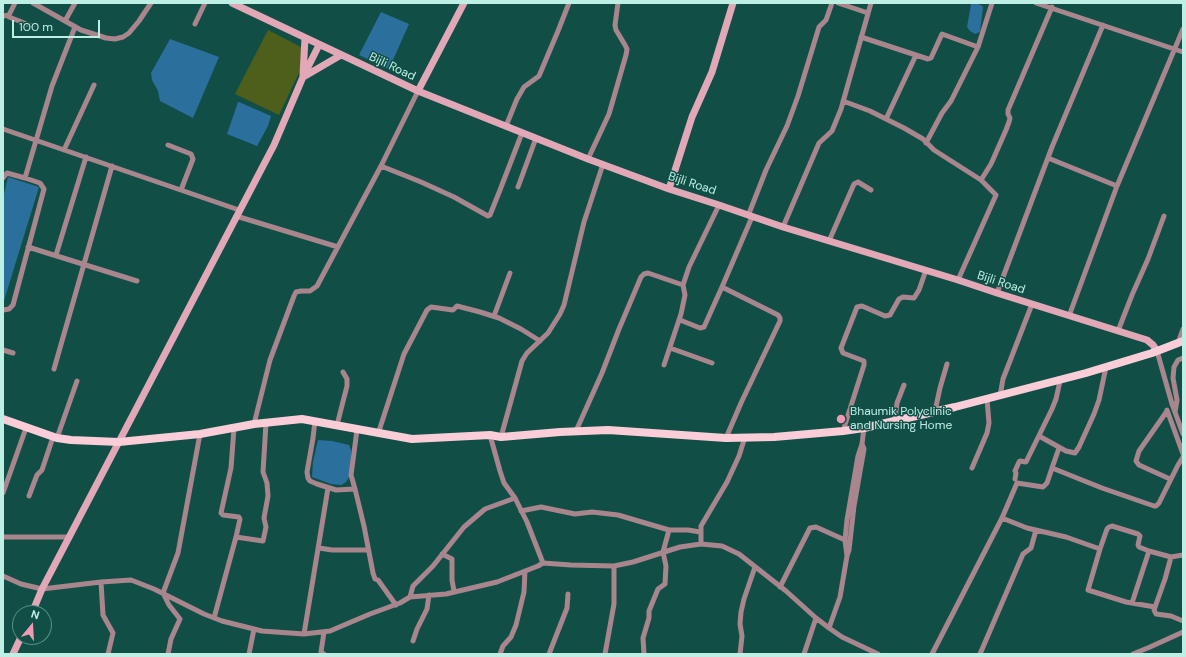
<!DOCTYPE html>
<style>
body{margin:0}
#map{position:relative;width:1186px;height:657px;overflow:hidden;background:#114f46;font-family:"DM Sans",sans-serif}
canvas{display:block}
.frame{position:absolute;inset:0;border:4px solid #beefe4;pointer-events:none}
.north{position:absolute;left:12px;top:605px;width:40px;height:40px;box-sizing:border-box;background:#114f46;border:1px solid #568f85;border-radius:50%;rotate:18deg;font-size:11px;font-weight:700;line-height:16px;text-align:center;color:#beefe4}
.north::after{content:'';display:block;margin:auto;width:14px;height:18px;background:#f19ab3;clip-path:polygon(50% 0,100% 100%,50% 72%,0 100%)}
.scale{position:absolute;left:12px;top:20px;width:88px;height:18px;box-sizing:border-box;border:2px solid #beefe4;border-top:0;padding-left:5px;font-size:12px;line-height:14px;white-space:nowrap;color:#beefe4;-webkit-text-stroke:3px #114f46;paint-order:stroke}
</style>
<div id="map">
<canvas width="1186" height="657"></canvas>
<div class="frame"></div>
<div class="north">N</div>
<div class="scale">100 m</div>
</div>
<script>
const ctx = document.querySelector('canvas').getContext('2d');
ctx.lineJoin = 'round';
function fillPath(path, color) { ctx.fillStyle = color; ctx.fill(path, 'evenodd'); }
const shape = rows => new Path2D(rows.map(r => 'M' + r).join(''));
function stroke(path, color, width, dash) { ctx.strokeStyle = color; ctx.lineWidth = width; ctx.lineCap = dash ? 'butt' : 'round'; ctx.setLineDash(dash || []); ctx.stroke(path); }
function write(font, color, halo, rows, align = 'center') {
  ctx.font = font + ' "DM Sans",sans-serif'; ctx.lineWidth = 3; ctx.setLineDash([]); ctx.textBaseline = 'middle'; ctx.strokeStyle = halo; ctx.fillStyle = color; for (const [text, x, y, turn = 0] of rows) {
    ctx.save(); ctx.translate(x, y); ctx.rotate((+turn || 0) * Math.PI / 180); ctx.textAlign = isNaN(turn) ? turn : align; if (halo) ctx.strokeText(text, 0, 0); ctx.fillText(text, 0, 0); ctx.restore();
  }
}
fillPath(shape([
 [268,30,303,48,304,62,279,115,235,94]
]), '#4e5e1b');
fillPath(shape([
 [971,4,977,4,981,5,983,7,980,32,975,34,970,31,967,27],
 [381,12,409,24,389,69,359,55],
 [170,39,219,57,193,118,160,101,158,91,152,80,151,73],
 [238,102,239,102,271,116,268,126,257,146,227,134],
 [8,177,39,187,3,304,3,198],
 [318,440,332,441,349,445,351,450,351,462,349,477,346,482,341,485,331,484,312,477,313,462]
]), '#2b6f9c');
stroke(shape([
 [33,3,81,30,106,38,115,39,123,37,129,33,139,21,151,3],
 [838,3,868,13],
 [1036,3,1183,52],
 [9,15,9,17,32,26],
 [3,16,9,15,15,3],
 [65,21,75,3],
 [195,24,205,3],
 [861,37,928,59,931,58,942,34,978,47],
 [843,101,870,111,904,128,923,139,934,150,981,180,991,164,1006,130,1009,122,1010,118,1008,114,1008,110,1052,7],
 [886,119,916,55],
 [506,126,517,99,524,87,539,76,558,31,569,3],
 [3,129,239,210],
 [926,143,942,113,951,101,978,47,992,3],
 [168,145,191,154,193,159,181,190],
 [64,150,94,85],
 [1048,158,1117,186],
 [588,159,609,114,626,55,627,49,625,45,616,30,615,25,618,3],
 [381,166,421,182,454,197,488,216,490,215,500,190,522,133],
 [3,178,7,173,25,178,52,86,75,27],
 [518,187,536,138],
 [236,216,338,247],
 [748,216,766,170,787,126,798,96,819,27,826,20,832,3],
 [783,227,819,143,832,131,841,109,871,3],
 [829,241,854,184,858,182,871,190],
 [28,247,137,281],
 [56,255,86,157],
 [958,280,996,195,981,180],
 [997,293,1052,147,1103,25],
 [3,310,9,309,13,305,44,189,40,183,25,178],
 [494,316,510,273],
 [1069,316,1117,186,1183,29],
 [680,320,700,328,704,327,722,287],
 [1118,331,1132,295,1148,259,1164,216],
 [1178,343,1183,329],
 [670,348,712,363],
 [3,350,13,353],
 [1157,351,1172,404,1183,434],
 [664,365,681,314,685,295,683,285,689,267,719,205],
 [54,369,112,166],
 [1000,396,1003,379,1032,304],
 [1167,410,1183,454],
 [935,411,940,388,947,364],
 [1167,411,1139,451,1136,461,1139,465,1170,479],
 [1175,412,1177,400,1173,378,1174,367,1178,360,1183,358],
 [895,420,897,403,904,385],
 [315,421,313,438,307,472,308,478,310,481,317,484,336,490,355,489,351,475,357,430],
 [254,424,270,360,294,296,296,292,301,291,310,291,317,286,381,166,418,91],
 [337,425,347,386,347,379,343,372],
 [576,431,602,373,619,329,641,277,644,274,648,273,683,285],
 [843,431,864,365,864,361,843,353,841,348,857,307,862,306,885,316,890,315,899,299,903,297,914,298,919,290,926,270],
 [378,434,404,354,427,310,431,307,453,310,457,306,480,312,499,318,521,329,540,341],
 [490,435,500,471,504,483,515,498,527,522,543,563],
 [1039,436,1066,451,1075,453,1079,447,1094,414,1099,400,1106,367],
 [501,437,522,361,527,353,548,333,560,314,564,305,584,222,603,164],
 [57,438,77,381],
 [726,438,741,403,780,321,780,318,778,315,722,287,752,217],
 [862,444,864,449,854,506,849,550,847,556,840,597,829,628,842,637,878,654],
 [972,468,987,433,989,423,987,399],
 [1052,468,1059,448],
 [1015,479,1016,473,1015,471,1019,462,1020,461,1026,462,1052,409,1056,399,1060,381],
 [355,489,364,526,373,573,375,579,378,580,396,605],
 [3,493,26,428],
 [29,496,37,475,42,470,53,437],
 [521,511,541,507,575,514,592,512,618,515,669,530,688,530,700,532],
 [1002,518,1027,528,1066,537,1100,549,1088,590,1126,602,1155,607],
 [3,537,70,537],
 [236,537,263,541,266,527,264,518,268,496,267,483,263,472,266,423],
 [701,544,701,526,727,482,739,456,745,437],
 [319,548,332,550,368,550],
 [1100,549,1107,529,1109,527,1112,526,1138,534,1140,536,1138,545,1139,547,1149,551],
 [442,554,452,559,452,580,454,591],
 [847,556,845,540,847,520,858,456,862,444,864,428],
 [1171,557,1165,579,1154,610,1156,614,1171,616,1183,621],
 [3,576,21,584,42,589,101,582,131,580,154,589,204,614,222,621,262,631,304,634,330,631,370,614,400,603,410,597,446,594,497,582,538,566,543,563,571,565,614,566,633,562,680,547,701,544,722,546,739,554,786,591,816,618,829,628],
 [101,582,103,615,113,633,108,654],
 [780,587,810,528,816,527,845,540],
 [410,597,413,586,433,566,464,527,485,509,515,498],
 [1132,603,1149,551,1171,557,1183,555],
 [214,618,236,537,240,519,239,517,223,515,221,513,231,468,234,428],
 [324,632,321,652,324,654],
 [304,634,328,488],
 [413,641,417,629,427,609,429,595],
 [168,654,171,639,180,619,169,605,163,593,178,553,200,434],
 [249,654,254,629],
 [500,654,503,646,511,637,516,625,524,592,525,571],
 [549,654,567,608,568,594],
 [605,654,614,604,614,566],
 [644,654,643,638,649,618,649,611,658,589,665,584,666,566,663,552,669,530],
 [740,654,742,636,740,624,741,612,744,599,755,567],
 [804,654,816,618],
 [932,654,1002,518,1017,483,1043,487,1047,483,1052,468,1102,488,1154,506,1156,506,1159,503,1178,465,1183,457],
 [980,654,1023,554,1031,548,1036,530],
 [1133,654,1150,647,1183,632]
]), '#a9858e', 5);
stroke(shape([
 [232,3,418,91,588,159,669,189,719,205,783,227,958,280,997,293,1147,340,1153,345,1157,351],
 [303,75,305,38],
 [305,76,341,55],
 [418,91,464,3],
 [669,189,692,117,712,72,733,3],
 [32,613,42,589,274,145,303,77,319,45],
 [13,654,21,637]
]), '#e2a8b8', 7);
stroke(shape([
 [3,419,57,438,71,440,119,442,200,434,254,424,302,419,412,439,490,435,501,437,560,432,608,430,726,438,774,437,843,431,864,428,955,407,1086,373,1152,353,1183,341]
]), '#facdd9', 8);
for (const [x, y, r, color] of [
 [841,419,5,"#f19ab3"]
]) { const dot = new Path2D(); dot.arc(x, y, r, 0, 2 * Math.PI); ctx.fillStyle = color; ctx.fill(dot); stroke(dot, '#114f46', 1.5); }
write('12px', '#beefe4', '#114f46', [
 ["Bijli Road",392,67,25],
 ["Bijli Road",692,184,18],
 ["Bijli Road",1001,283,18]
]);
write('12px', '#beefe4', '#114f46', [
 ["Bhaumik Polyclinic",850,412],
 ["and Nursing Home",850,426]
], 'left');
</script>
